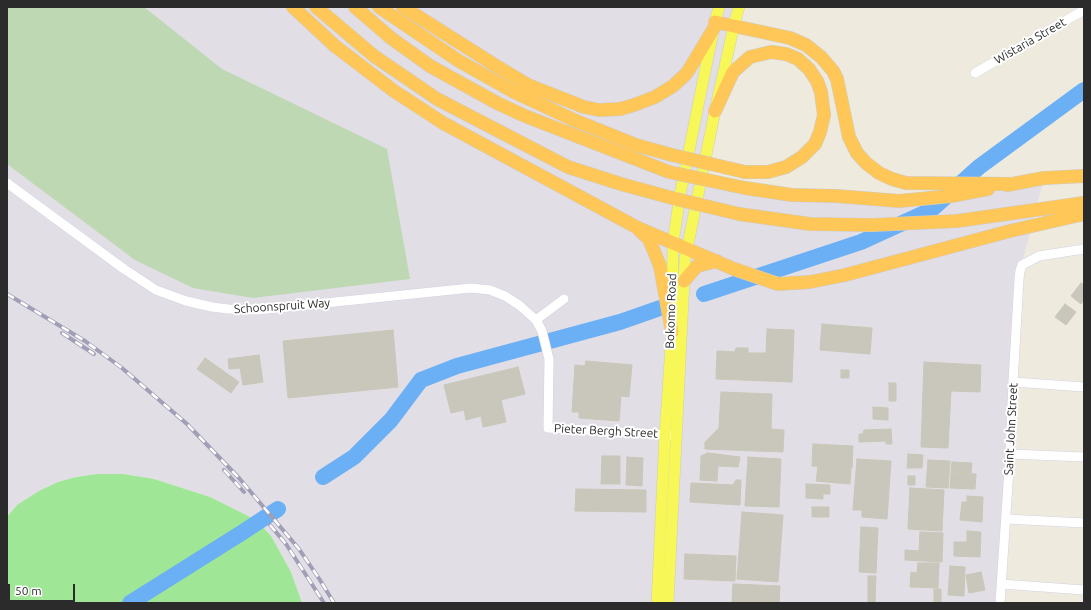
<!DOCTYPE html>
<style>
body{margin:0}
#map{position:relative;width:1091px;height:610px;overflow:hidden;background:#eeeadd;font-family:Ubuntu,sans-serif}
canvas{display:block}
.frame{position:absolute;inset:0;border:8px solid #2b2b2b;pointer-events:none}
.scale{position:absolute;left:8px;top:584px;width:67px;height:18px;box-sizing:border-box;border:2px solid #2b2b2b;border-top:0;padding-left:5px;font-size:12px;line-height:14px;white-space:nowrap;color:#2b2b2b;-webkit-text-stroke:3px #fff;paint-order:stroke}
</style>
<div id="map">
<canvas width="1091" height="610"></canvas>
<div class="frame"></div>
<div class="scale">50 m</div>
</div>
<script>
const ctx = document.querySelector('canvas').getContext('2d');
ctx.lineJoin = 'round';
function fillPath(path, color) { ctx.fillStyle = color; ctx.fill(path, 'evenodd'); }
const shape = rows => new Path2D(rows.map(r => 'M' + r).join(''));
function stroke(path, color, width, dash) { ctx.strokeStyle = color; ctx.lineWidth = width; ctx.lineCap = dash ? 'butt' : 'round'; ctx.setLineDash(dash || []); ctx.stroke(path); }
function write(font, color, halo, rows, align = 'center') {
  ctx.font = font + ' Ubuntu,sans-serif'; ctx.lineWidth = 4; ctx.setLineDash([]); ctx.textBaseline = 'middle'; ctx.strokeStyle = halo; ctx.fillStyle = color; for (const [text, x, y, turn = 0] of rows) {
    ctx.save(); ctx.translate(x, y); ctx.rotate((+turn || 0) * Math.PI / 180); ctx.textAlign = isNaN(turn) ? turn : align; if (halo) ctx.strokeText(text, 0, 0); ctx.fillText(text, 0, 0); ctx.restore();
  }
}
fillPath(shape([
 [7,7,739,7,702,176,745,188,899,201,1044,178,1020,271,1000,603,302,603,291,572,271,536,256,520,210,497,154,479,123,474,97,474,76,477,58,482,17,505,7,517]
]), '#e2dee6');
fillPath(shape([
 [97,474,123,474,154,479,210,497,256,520,271,536,291,572,302,603,7,603,7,517,17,505,39,491,58,482,76,477]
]), '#9fe797');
fillPath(shape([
 [7,7,144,7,222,69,387,149,410,279,253,298,193,288,135,260,7,164]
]), '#bdd8b3');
stroke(shape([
 [704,294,861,242,931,210,979,167,1084,90],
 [323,477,354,457,391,420,421,380,457,366,620,322,660,308],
 [130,603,243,532,278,509]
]), '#6bb0f4', 16);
const building = shape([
 [1081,283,1084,285,1084,300,1081,304,1071,296,1081,283],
 [1065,304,1076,312,1066,325,1055,317,1065,304],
 [822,324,872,328,870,354,820,350,822,324],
 [767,329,794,330,792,382,716,379,717,351,735,352,736,348,748,348,748,353,766,353,767,329],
 [393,330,398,387,288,398,283,341,393,330],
 [259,355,263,382,243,385,240,368,229,369,228,359,259,355],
 [205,358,239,382,231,393,197,369,205,358],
 [586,361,632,365,629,397,621,396,619,421,579,418,579,412,572,412,575,365,585,366,586,361],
 [924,362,981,365,980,392,951,391,948,448,921,447,924,362],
 [518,367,525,394,501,400,506,422,483,427,481,416,466,420,464,410,451,413,444,385,518,367],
 [841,370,849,370,849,378,841,378,841,370],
 [889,383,896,383,896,401,889,401,889,383],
 [721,392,772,394,771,429,784,430,783,452,705,449,705,442,719,428,721,392],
 [873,407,888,408,888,420,873,419,873,407],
 [891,429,892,444,886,444,886,441,859,442,859,434,863,434,864,430,891,429],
 [813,444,853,446,852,468,812,466,813,444],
 [708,453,740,457,738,467,718,466,717,481,700,480,701,456,708,453],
 [908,454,923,455,922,468,907,468,908,454],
 [602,456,620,456,620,484,601,484,602,456],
 [627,457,643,458,642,486,626,485,627,457],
 [748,457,781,459,779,507,745,506,748,457],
 [857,459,891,461,887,519,862,517,862,510,853,510,857,459],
 [928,460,950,461,948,488,926,487,928,460],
 [952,462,972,463,971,473,951,472,952,462],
 [818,467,851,469,850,484,816,481,818,467],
 [951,473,976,474,975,489,950,488,951,473],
 [908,476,915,476,915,485,908,485,908,476],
 [736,480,741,480,740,505,690,502,691,483,733,485,736,480],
 [806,484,830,485,830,494,823,494,823,499,806,498,806,484],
 [910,488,944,490,942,531,908,529,910,488],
 [576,489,646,490,646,512,575,511,576,489],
 [967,496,983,497,982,522,960,520,962,502,967,502,967,496],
 [812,507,829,507,829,517,812,517,812,507],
 [742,512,783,515,778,582,737,579,742,512],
 [861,527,878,528,876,573,859,572,861,527],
 [967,531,981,532,980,557,954,556,954,542,967,542,967,531],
 [920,532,943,533,942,562,905,560,905,550,919,551,920,532],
 [685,554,736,556,735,581,684,579,685,554],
 [918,563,939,563,938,588,910,587,911,572,917,573,918,563],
 [950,566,965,567,964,596,948,595,950,566],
 [981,572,985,590,969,593,966,575,981,572],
 [868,576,876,576,875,603,868,603,868,576],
 [733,584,780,586,779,603,732,603,733,584],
 [934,589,941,589,941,603,934,603,934,589]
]);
fillPath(building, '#c9c7bc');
stroke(building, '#c9c7b6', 1);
const minor = shape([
 [975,73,1084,10],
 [7,183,124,269,156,290,186,301,212,307,228,309,257,310,471,288,490,290,505,296,519,305,536,320,542,331,549,359,548,428,672,435],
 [536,320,564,299],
 [1013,382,1084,387],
 [1010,454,1084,457],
 [1006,519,1084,523],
 [1001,584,1084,590],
 [1000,603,1010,454,1013,382,1019,279,1020,271,1022,265,1039,256,1084,249]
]);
const major = shape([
 [657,603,665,434,672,332,673,243,680,195,715,22,719,7],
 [668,603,685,259,715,111,734,25,739,7]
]);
const highway = shape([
 [293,7,335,46,394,91,443,123,638,228,734,269,778,284,810,282,845,275,1010,231,1084,214],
 [316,7,374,56,437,99,568,167,621,184,676,199],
 [355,7,391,38,430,66,497,103,525,116,669,172],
 [379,7,459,61,514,92,574,120,636,145,672,155],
 [403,7,493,64,528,85,584,107,599,110,620,109,634,105,655,97,673,86,686,74,690,68,714,28],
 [715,22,790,38,806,45,821,57,833,71,837,79,849,137,857,153,866,163,879,173,892,179,906,183,1014,184],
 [715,111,733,72,750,57,771,52,786,54,798,59,809,69,817,81,821,92,824,115,820,132,815,144,802,157,786,167,768,172,745,172],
 [1007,185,1044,178,1084,176],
 [745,188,792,195,836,196,899,201,951,196,988,189],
 [739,214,810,224,872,225,957,221,1084,203],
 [640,231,649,239,660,266,672,332],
 [684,281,697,266,717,261]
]);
stroke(minor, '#d3d2e5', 10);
stroke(major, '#ccc', 12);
stroke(highway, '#ccc', 14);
stroke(minor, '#fff', 9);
stroke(major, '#f7f758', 11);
stroke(highway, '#ffc757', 13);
const rail = shape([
 [7,294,85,341,122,368,187,424,239,478,299,549,320,580,334,603],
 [62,333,94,354],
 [224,470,244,492],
 [270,525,286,544,324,603]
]);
stroke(rail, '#a19fb6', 4);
stroke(rail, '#fff', 2.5, [8]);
const highwayBridge = shape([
 [672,155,745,172],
 [669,172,745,188],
 [676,199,739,214]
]);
stroke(highwayBridge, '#ccc', 14, []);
stroke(highwayBridge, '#ffc757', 13);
write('12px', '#2b2b2b', '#fff', [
 ["Wistaria Street",1030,41,-30],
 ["Schoonspruit Way",282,306,-4],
 ["Bokomo Road",671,311,-88],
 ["Saint John Street",1011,429,-87],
 ["Pieter Bergh Street",606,431,3]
]);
</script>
